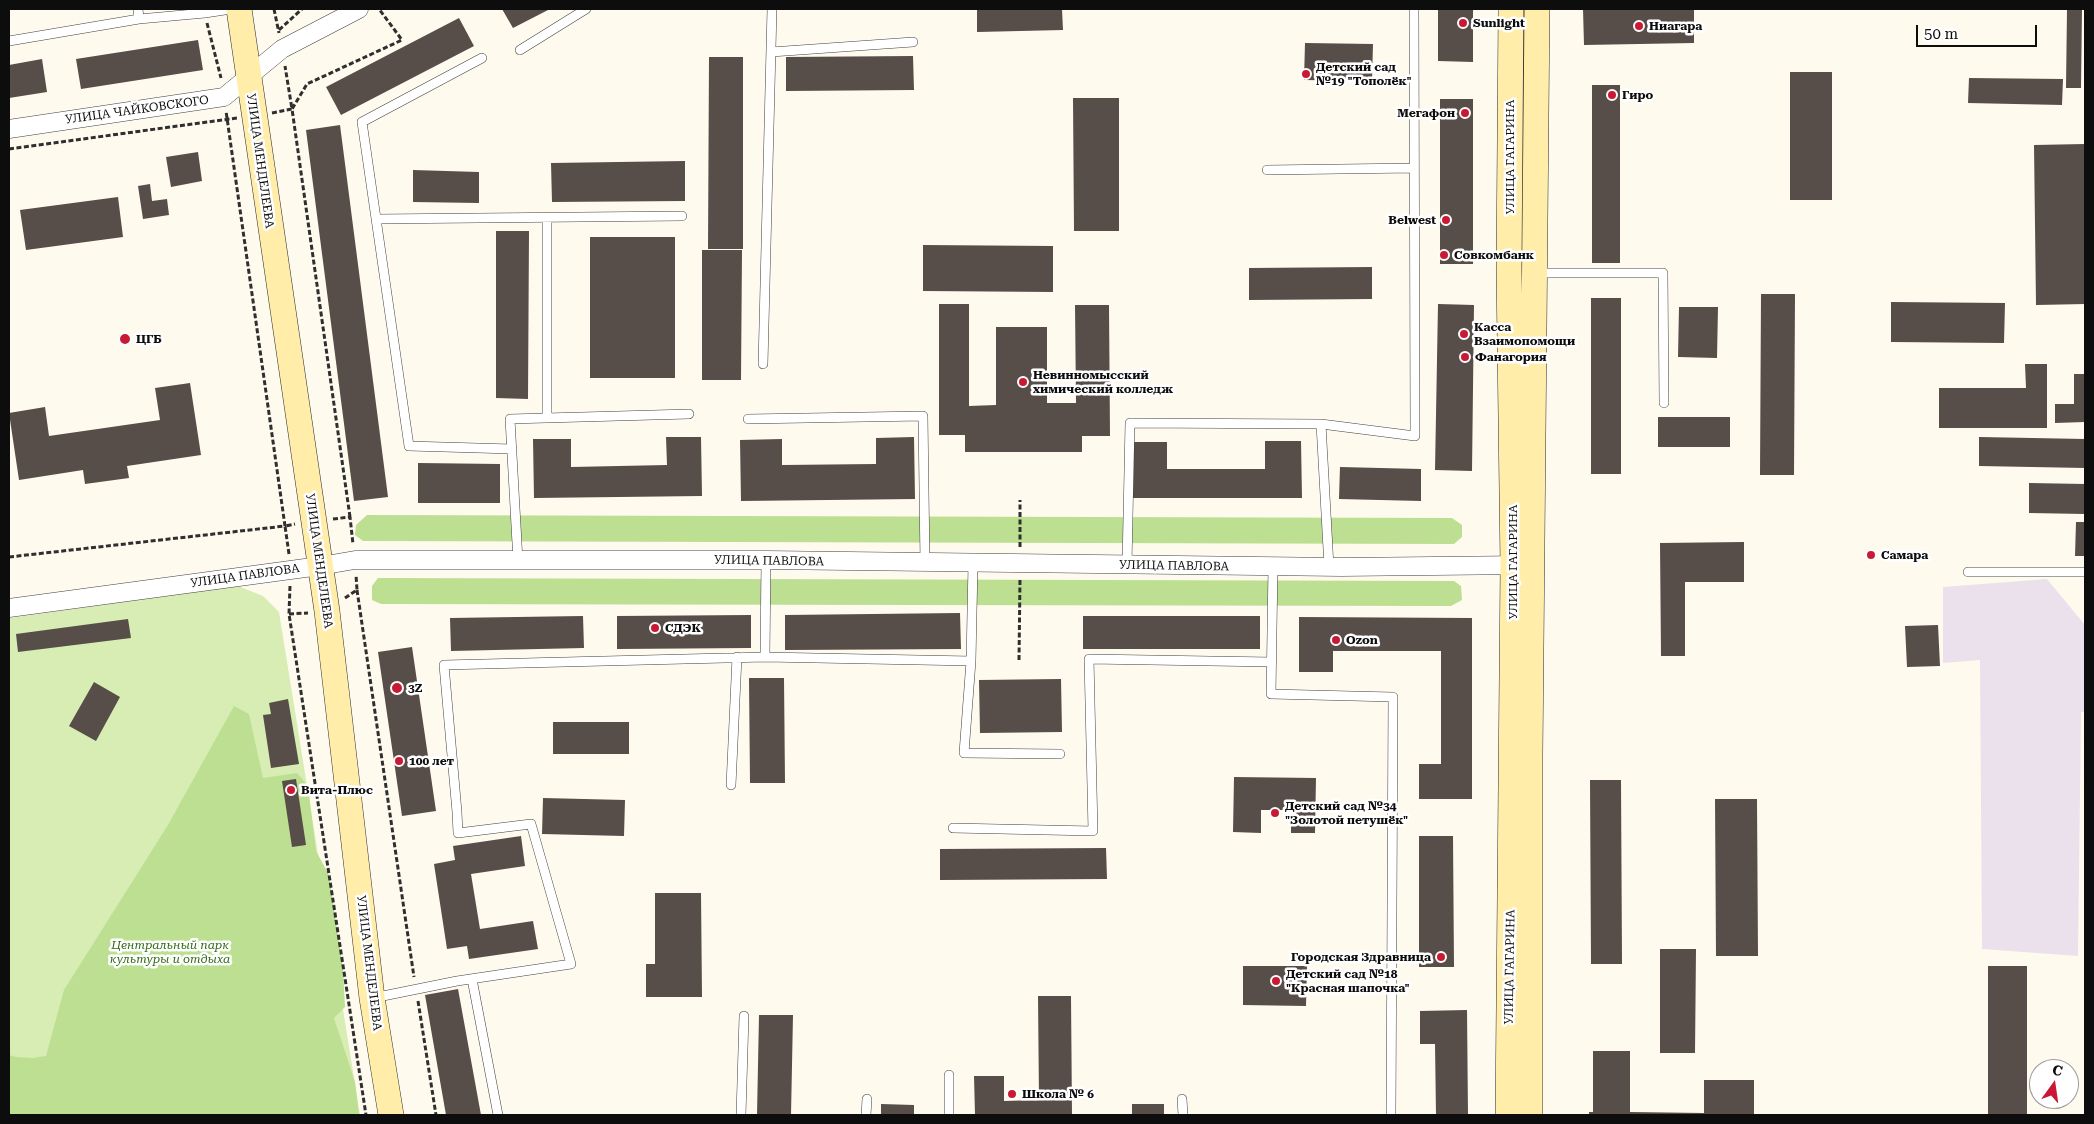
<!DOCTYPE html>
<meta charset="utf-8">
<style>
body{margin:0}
#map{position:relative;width:2094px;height:1124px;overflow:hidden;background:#fffaee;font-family:"Roboto Serif",serif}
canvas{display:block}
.frame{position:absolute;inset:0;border:10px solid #0d0d0d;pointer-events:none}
.north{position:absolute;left:2029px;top:1059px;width:50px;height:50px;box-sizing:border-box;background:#fff;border:1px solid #9e9e9e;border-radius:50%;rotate:14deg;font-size:14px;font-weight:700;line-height:20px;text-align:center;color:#0d0d0d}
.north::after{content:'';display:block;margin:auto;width:18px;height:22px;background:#c81a34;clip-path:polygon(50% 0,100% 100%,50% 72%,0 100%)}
.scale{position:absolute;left:1916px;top:25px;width:121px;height:22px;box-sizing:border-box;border:2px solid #0d0d0d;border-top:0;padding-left:6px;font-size:15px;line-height:18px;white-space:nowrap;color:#0d0d0d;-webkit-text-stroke:4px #fff;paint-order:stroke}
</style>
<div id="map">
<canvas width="2094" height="1124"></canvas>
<div class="frame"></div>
<div class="north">С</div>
<div class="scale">50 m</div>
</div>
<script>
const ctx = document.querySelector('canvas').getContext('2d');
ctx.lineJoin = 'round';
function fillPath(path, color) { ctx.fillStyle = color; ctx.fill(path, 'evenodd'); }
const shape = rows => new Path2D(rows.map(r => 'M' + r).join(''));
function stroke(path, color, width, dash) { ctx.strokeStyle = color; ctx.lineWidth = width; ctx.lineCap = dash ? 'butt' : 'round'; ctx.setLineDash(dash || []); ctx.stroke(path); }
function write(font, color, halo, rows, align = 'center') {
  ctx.font = font + ' "Roboto Serif",serif'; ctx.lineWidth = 5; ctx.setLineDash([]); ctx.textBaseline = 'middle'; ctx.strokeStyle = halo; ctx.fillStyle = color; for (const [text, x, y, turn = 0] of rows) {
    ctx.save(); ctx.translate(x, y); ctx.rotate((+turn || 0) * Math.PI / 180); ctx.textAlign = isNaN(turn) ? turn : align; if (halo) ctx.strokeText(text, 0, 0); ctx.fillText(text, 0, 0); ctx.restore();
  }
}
fillPath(shape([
 [2047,579,2085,625,2085,712,2081,712,2078,956,1982,949,1980,660,1943,663,1943,587]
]), '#eae1ed');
fillPath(shape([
 [238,586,263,596,279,612,360,1115,9,1115,9,618]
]), '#d7edb4');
fillPath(shape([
 [367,515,1452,518,1462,525,1462,537,1454,544,363,541,355,535,356,525],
 [378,578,1454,581,1461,586,1462,600,1451,606,381,604,372,600,372,586],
 [234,706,249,714,263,778,297,773,308,786,316,851,329,875,343,969,345,1007,334,1018,355,1082,359,1115,9,1115,9,1055,16,1057,33,1058,46,1056,64,990,168,825]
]), '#bcdf92');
fillPath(shape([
 [502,9,550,9,513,28],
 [977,9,1062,9,1063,30,977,32],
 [1438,9,1473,9,1473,62,1438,61],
 [1583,9,1694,9,1694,43,1584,45],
 [2067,9,2082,9,2081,88,2066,88],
 [459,18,474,46,341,115,326,87],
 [198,40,203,70,81,89,76,59],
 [1305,43,1373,44,1372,81,1304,80],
 [913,56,914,90,786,91,786,57],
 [709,57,743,57,743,249,708,249],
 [42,59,47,92,9,98,9,65],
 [1790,72,1832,72,1832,200,1790,200],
 [1969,78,2063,79,2062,105,1968,103],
 [1592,85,1620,85,1620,263,1592,263],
 [1073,98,1119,98,1119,231,1074,231],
 [1440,99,1473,99,1473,264,1440,264],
 [340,125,388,497,354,501,306,130],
 [2085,144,2085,304,2036,305,2034,145],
 [198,152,202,181,171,187,166,157],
 [685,161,685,201,552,202,551,163],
 [413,170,479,172,479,203,413,202],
 [150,184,152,201,167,199,169,215,143,219,138,186],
 [118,197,123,237,26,250,20,210],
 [496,231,529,231,528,399,496,398],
 [590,237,675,237,675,378,590,378],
 [923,245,1053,246,1053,292,923,291],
 [702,250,742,250,741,380,702,380],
 [1372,267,1372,299,1249,300,1249,268],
 [1761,294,1795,294,1794,475,1760,475],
 [1591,298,1621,298,1621,474,1591,474],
 [1891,302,2005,303,2004,343,1891,342],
 [939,304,969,304,969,406,996,405,996,327,1047,327,1047,403,1076,403,1075,305,1109,305,1110,436,1082,436,1082,452,965,452,965,435,939,435],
 [1438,304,1474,305,1472,471,1435,470],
 [1679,307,1718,307,1717,358,1678,357],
 [2025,364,2047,364,2047,428,1939,428,1939,388,2026,388],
 [2074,374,2085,374,2085,422,2055,423,2055,404,2074,404],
 [190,383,201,455,127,466,129,478,85,484,83,470,19,480,9,413,45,407,49,436,160,420,155,388],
 [1658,417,1730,417,1730,447,1658,447],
 [666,437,701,437,702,496,534,498,533,439,571,439,571,467,667,465],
 [914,437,915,499,741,501,740,440,782,439,782,465,876,464,876,438],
 [1979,437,2085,439,2085,468,1979,466],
 [1265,441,1301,441,1302,498,1131,498,1131,442,1167,442,1167,469,1265,469],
 [418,463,500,464,500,503,418,503],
 [1340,467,1421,469,1421,501,1339,499],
 [2029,483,2085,484,2085,514,2029,513],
 [2076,522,2085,522,2085,556,2075,556],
 [1744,542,1744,582,1685,582,1685,656,1661,656,1660,543],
 [960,613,961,649,785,650,785,615],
 [751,615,751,648,617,649,617,616],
 [583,616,584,648,451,651,450,618],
 [1083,616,1260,616,1260,649,1083,649],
 [1299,617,1472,618,1472,799,1419,799,1419,764,1441,764,1441,651,1333,651,1333,672,1299,672],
 [128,619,131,638,18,652,16,634],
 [1938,625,1940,666,1907,667,1905,626],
 [412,647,436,811,402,816,378,652],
 [749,678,784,678,785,783,750,783],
 [1061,679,1062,732,980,733,979,680],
 [94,682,120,697,96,741,69,726],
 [288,699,299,764,271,768,263,715,271,714,269,703],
 [553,722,629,722,629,754,553,754],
 [1234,777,1316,778,1315,833,1291,833,1291,810,1261,810,1261,833,1233,832],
 [296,779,306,845,292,847,282,781],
 [1590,780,1621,780,1622,964,1591,964],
 [543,798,625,800,624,836,542,834],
 [1715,799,1757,799,1758,956,1716,956],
 [521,836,525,866,471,874,480,929,533,921,538,949,469,959,467,946,447,949,434,864,455,860,453,846],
 [1419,836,1453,836,1454,967,1419,967],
 [1106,848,1107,879,940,880,940,849],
 [655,893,701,893,702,997,646,997,646,964,655,964],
 [1660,949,1696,949,1695,1053,1660,1053],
 [1243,966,1307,966,1306,1006,1243,1005],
 [1988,966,2027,966,2027,1115,1988,1115],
 [458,989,481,1115,446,1115,425,995],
 [1038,996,1071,996,1072,1115,975,1115,974,1076,1004,1076,1004,1101,1039,1100],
 [1467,1010,1468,1115,1436,1115,1435,1044,1420,1044,1420,1011],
 [759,1015,793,1015,791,1115,757,1115],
 [1593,1051,1630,1051,1630,1112,1704,1113,1704,1080,1754,1080,1754,1115,1589,1115,1589,1112,1593,1112],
 [881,1104,914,1105,914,1115,881,1115],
 [1132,1104,1164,1104,1164,1115,1132,1115]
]), '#574d49');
const lane = shape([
 [138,9,139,19],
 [9,41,139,19,205,13,231,9],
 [520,50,586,9],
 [771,52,913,42],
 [482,58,362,122,409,446,512,449],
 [1267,170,1414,168],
 [376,219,682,216],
 [1535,273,1663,273,1664,403],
 [763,364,772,9],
 [547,418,547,219],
 [748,419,923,416,925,563],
 [1321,424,1415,436,1414,9],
 [766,560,765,657,971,661],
 [518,561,510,419,689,414],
 [973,564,971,661,964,753,1060,754],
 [1127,565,1130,423,1321,424,1329,567],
 [1273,567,1271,694,1393,697,1391,1115],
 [1968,572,2085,572],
 [731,785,737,657],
 [953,828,1093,831,1089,659,1272,662],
 [472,979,498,1115],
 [373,998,457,981,571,964,531,824,458,833,457,812,444,665,765,657],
 [1182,1099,1183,1115],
 [741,1115,744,1016],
 [866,1115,867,1099],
 [949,1115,949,1075]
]);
const street = shape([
 [9,129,224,97,282,49,359,9],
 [9,608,320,566,355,560,766,560,1341,567,1525,565]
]);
const secondary = shape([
 [239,9,327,611,372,998,391,1115],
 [1508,1115,1513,566,1509,269,1511,9],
 [1530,1115,1530,754,1537,9]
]);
stroke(lane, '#404040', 10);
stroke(street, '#404040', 19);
stroke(secondary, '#2f2f2f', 26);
stroke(shape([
 [274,9,279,33],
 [207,23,221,78],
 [279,30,302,9],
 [272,113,292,109,285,66],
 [9,149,237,118],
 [350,517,292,109,307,84,402,40,379,9],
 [333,519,350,517,353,544],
 [1020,547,1020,500],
 [289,554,285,526,295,524],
 [9,557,285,526,226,111],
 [290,586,289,614,366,1115],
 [357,590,414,977],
 [345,598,357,590,356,575],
 [289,614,308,613],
 [1019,660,1020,578],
 [418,1001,436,1115]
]), '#2f2f2f', 3, [5, 2.5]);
stroke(lane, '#fff', 9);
stroke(street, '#fff', 18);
stroke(secondary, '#ffeda9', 25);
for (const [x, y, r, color] of [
 [1463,23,5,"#c81a34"],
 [1639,26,5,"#c81a34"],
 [1306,74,5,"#c81a34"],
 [1612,95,5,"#c81a34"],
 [1465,113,5,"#c81a34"],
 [1446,220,5,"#c81a34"],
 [1444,255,5,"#c81a34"],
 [1464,334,5,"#c81a34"],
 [125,339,6,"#c81a34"],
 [1465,357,5,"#c81a34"],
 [1023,382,5,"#c81a34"],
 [1871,555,5,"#c81a34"],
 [655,628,5,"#c81a34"],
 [1336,640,5,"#c81a34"],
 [397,688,6,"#c81a34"],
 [399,761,5,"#c81a34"],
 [291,790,5,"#c81a34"],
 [1275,813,5,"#c81a34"],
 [1441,957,5,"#c81a34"],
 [1276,981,5,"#c81a34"],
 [1012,1094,5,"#c81a34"]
]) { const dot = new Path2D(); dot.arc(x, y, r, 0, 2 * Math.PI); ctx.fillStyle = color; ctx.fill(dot); stroke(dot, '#fff', 2); }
write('bold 12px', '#0d0d0d', '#fff', [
 ["Sunlight",1473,23],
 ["Ниагара",1649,26],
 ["Детский сад",1316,67],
 ["№19 \"Тополёк\"",1316,81],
 ["Гиро",1622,95],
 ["Мегафон",1455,113,"right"],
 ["Belwest",1436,220,"right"],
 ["Совкомбанк",1454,255],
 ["Касса",1474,327],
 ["Взаимопомощи",1474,341],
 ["ЦГБ",136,339],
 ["Фанагория",1475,357],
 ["Невинномысский",1033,375],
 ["химический колледж",1033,389],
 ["Самара",1881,555],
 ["СДЭК",665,628],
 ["Ozon",1346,640],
 ["3Z",408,688],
 ["100 лет",409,761],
 ["Вита-Плюс",301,790],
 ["Детский сад №34",1285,806],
 ["\"Золотой петушёк\"",1285,820],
 ["Городская Здравница",1431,957,"right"],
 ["Детский сад №18",1286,974],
 ["\"Красная шапочка\"",1286,988],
 ["Школа № 6",1022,1094]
], 'left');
write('12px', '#0d0d0d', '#fff', [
 ["УЛИЦА ЧАЙКОВСКОГО",137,110,-8],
 ["УЛИЦА ГАГАРИНА",1510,157,-90],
 ["УЛИЦА МЕНДЕЛЕЕВА",260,161,82],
 ["УЛИЦА МЕНДЕЛЕЕВА",319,561,82],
 ["УЛИЦА ПАВЛОВА",769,561,1],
 ["УЛИЦА ГАГАРИНА",1513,562,-90],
 ["УЛИЦА ПАВЛОВА",1174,566,1],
 ["УЛИЦА ПАВЛОВА",245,576,-8],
 ["УЛИЦА МЕНДЕЛЕЕВА",369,963,83],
 ["УЛИЦА ГАГАРИНА",1510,967,-89]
]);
write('italic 12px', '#326a18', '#fff', [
 ["Центральный парк",170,945],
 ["культуры и отдыха",170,959]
]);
</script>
